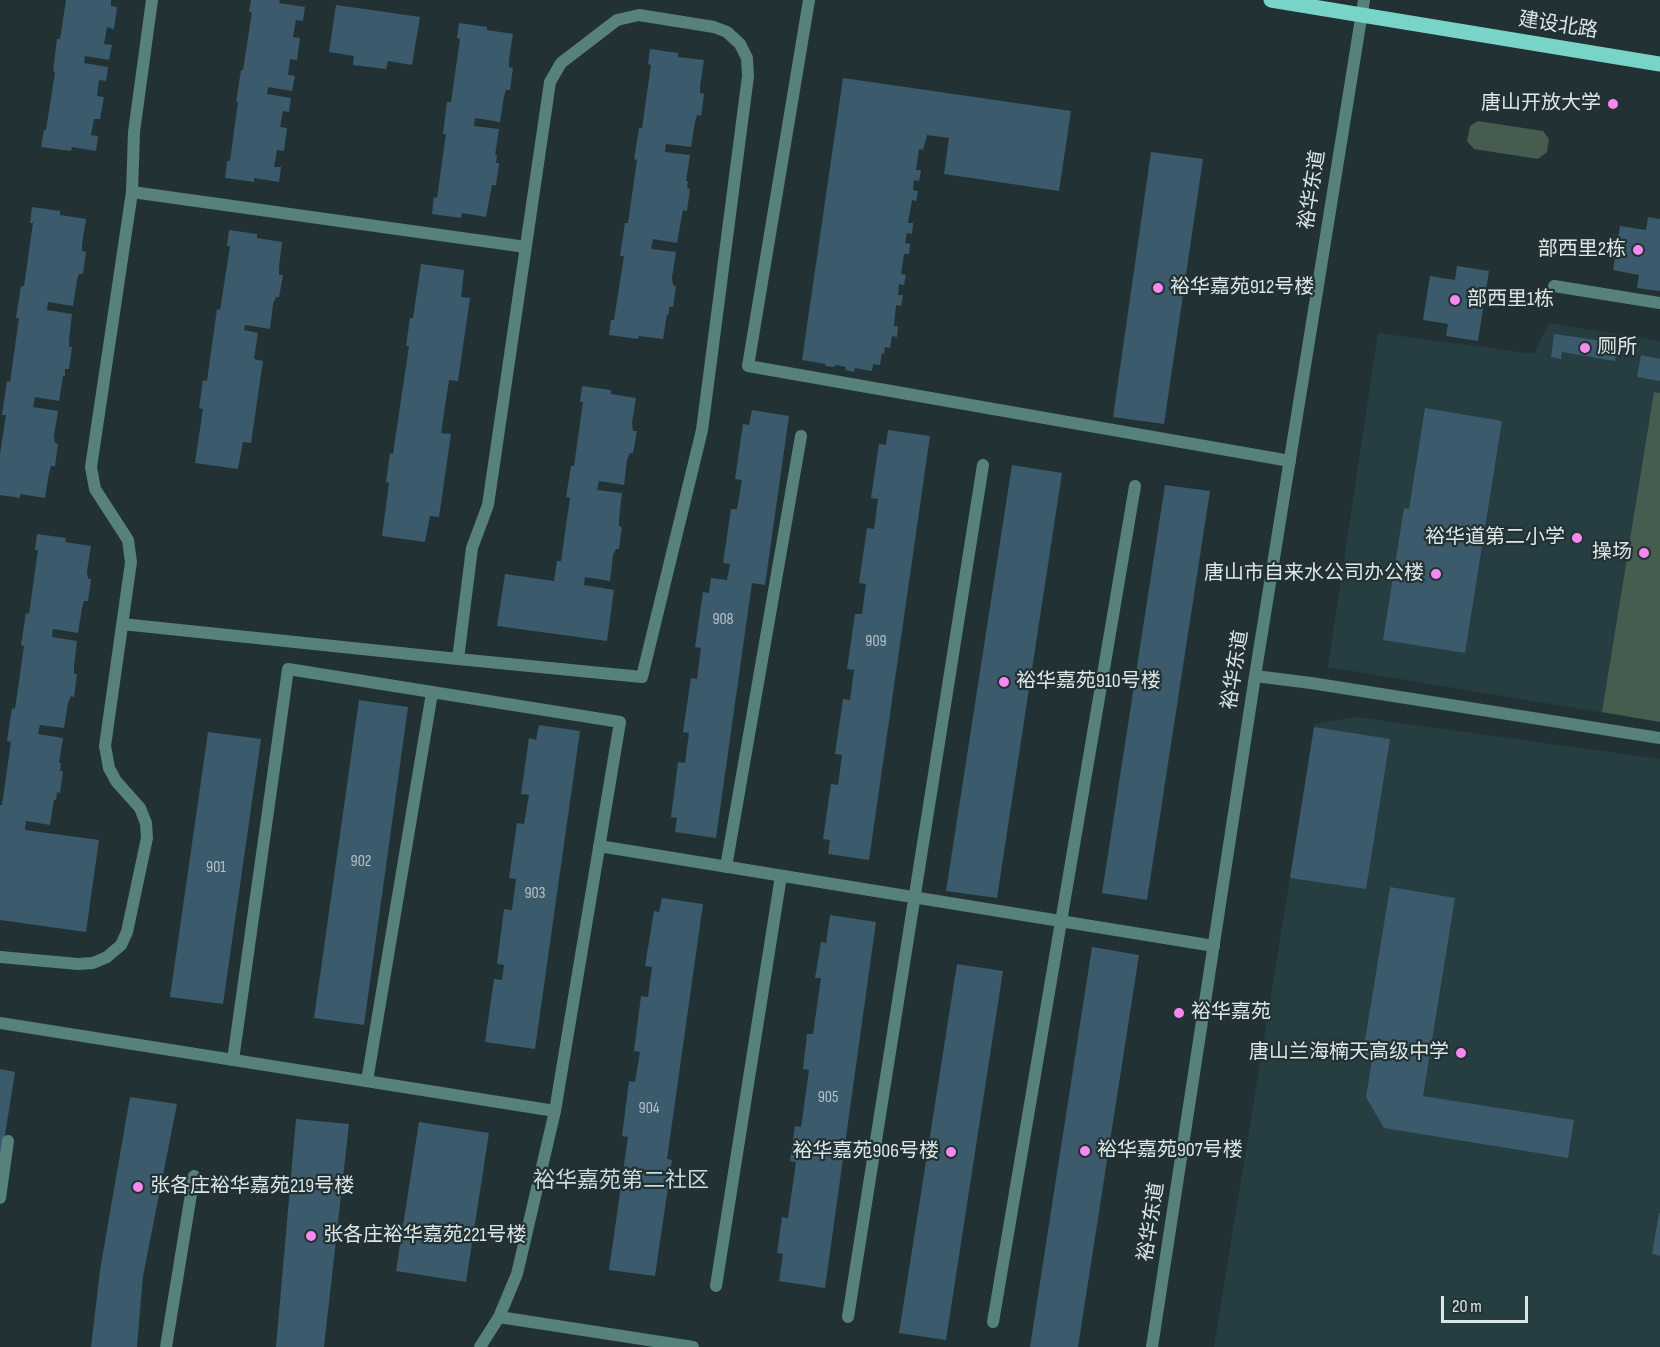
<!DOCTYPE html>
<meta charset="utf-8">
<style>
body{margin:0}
#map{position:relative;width:1660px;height:1347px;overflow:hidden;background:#223234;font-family:"Sofia Sans Condensed",sans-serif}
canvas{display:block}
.scale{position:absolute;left:1441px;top:1296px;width:87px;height:27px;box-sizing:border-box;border:3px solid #dce6e7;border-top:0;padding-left:8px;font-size:18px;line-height:21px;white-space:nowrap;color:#dce6e7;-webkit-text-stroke:4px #223234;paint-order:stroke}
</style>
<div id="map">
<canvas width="1660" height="1347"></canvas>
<div class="scale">20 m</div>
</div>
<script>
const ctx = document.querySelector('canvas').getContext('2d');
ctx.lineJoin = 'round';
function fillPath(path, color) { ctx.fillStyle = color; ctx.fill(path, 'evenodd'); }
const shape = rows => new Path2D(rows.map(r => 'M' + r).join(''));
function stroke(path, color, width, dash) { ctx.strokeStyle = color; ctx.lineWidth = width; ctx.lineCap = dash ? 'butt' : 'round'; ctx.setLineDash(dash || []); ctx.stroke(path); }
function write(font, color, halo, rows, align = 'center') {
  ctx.font = font + ' "Sofia Sans Condensed","Noto Sans SC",sans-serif'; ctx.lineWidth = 4.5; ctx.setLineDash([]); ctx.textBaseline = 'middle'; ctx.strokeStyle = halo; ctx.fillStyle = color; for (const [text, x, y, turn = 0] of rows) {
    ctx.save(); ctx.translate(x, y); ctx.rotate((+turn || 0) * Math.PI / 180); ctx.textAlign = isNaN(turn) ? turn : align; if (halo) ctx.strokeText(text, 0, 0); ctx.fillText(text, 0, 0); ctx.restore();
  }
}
fillPath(shape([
 [1549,323,1660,341,1660,722,1328,667,1378,333,1534,354],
 [1356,717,1660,759,1660,1347,1214,1347,1315,724]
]), '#263e42');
fillPath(shape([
 [1478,121,1543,131,1549,139,1547,152,1538,159,1474,149,1467,141,1470,126],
 [1654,392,1660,393,1660,722,1602,712]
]), '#455c4f');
fillPath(shape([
 [66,0,111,0,111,6,117,7,114,29,107,27,104,44,112,45,109,60,85,56,84,63,108,67,106,81,99,80,97,96,104,97,100,119,94,119,91,135,98,136,96,151,72,147,71,151,41,147,44,130,46,130,55,72,53,71,57,39,60,39],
 [251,0,280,0,279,3,305,7,303,21,296,20,293,37,300,38,297,60,290,59,288,75,295,76,292,91,268,87,267,94,291,98,289,112,283,111,280,127,287,128,284,151,277,150,274,167,281,167,279,182,254,178,254,182,225,178,227,161,230,161,238,102,236,102,241,70,243,70,252,12,249,12],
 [336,5,420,17,412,65,388,61,386,69,353,65,354,56,329,52],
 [459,23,487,27,487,30,513,34,509,60,509,67,513,68,510,90,506,90,504,96,500,122,475,118,474,126,499,129,495,155,497,155,496,163,499,163,496,185,492,185,486,217,462,213,461,218,432,214,434,197,437,198,446,134,443,134,447,102,451,102,460,39,457,38],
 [650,49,678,53,678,57,704,60,700,86,700,93,704,94,701,116,697,115,695,122,691,147,666,144,665,152,690,155,686,181,688,181,687,188,690,189,687,211,683,210,677,243,653,239,651,249,676,252,672,277,673,285,676,286,673,307,669,307,669,315,667,314,663,339,639,336,638,339,609,335,611,320,614,320,624,256,620,256,625,223,628,223,637,160,634,159,639,128,642,128,651,65,648,64],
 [843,78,1071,111,1059,191,944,174,949,138,927,135,923,150,919,149,916,170,921,170,919,181,914,180,913,190,918,191,916,201,912,200,908,223,913,223,912,234,907,233,905,243,910,244,909,254,904,254,901,274,906,275,904,285,899,284,898,295,903,295,901,306,896,305,894,326,898,326,897,337,892,336,890,348,885,347,884,354,882,353,880,365,873,364,872,371,855,368,854,372,845,370,846,367,835,365,835,367,825,366,826,364,802,360],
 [1151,152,1203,159,1164,424,1113,417],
 [32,207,60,211,60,215,86,219,82,244,82,251,86,252,83,274,79,274,77,280,73,306,48,302,47,310,72,314,69,339,69,347,72,347,69,369,65,369,65,376,63,376,59,401,35,397,33,407,58,411,54,436,55,443,58,444,55,466,51,466,49,473,45,498,20,494,20,498,0,495,0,454,6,415,2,415,7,381,10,382,19,318,16,318,21,286,24,286,33,223,30,223],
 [1648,217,1660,219,1660,291,1637,288,1639,275,1613,270,1620,226,1646,230],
 [229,230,257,234,257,238,282,242,279,267,279,275,283,275,279,297,276,297,273,304,270,329,245,325,244,330,258,333,254,359,263,361,251,443,243,442,238,469,195,463,203,409,199,408,203,380,207,381,217,309,220,310,230,246,227,246],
 [421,264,464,270,461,297,470,298,458,381,449,380,441,433,451,434,439,517,430,516,425,542,382,536,389,483,386,482,390,453,393,454,409,346,406,346,410,318,413,318],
 [1457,266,1489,271,1478,341,1446,336,1448,324,1423,320,1430,276,1455,280],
 [1554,334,1618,343,1615,361,1562,352,1561,359,1551,357],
 [1641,355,1660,359,1660,381,1637,377],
 [582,386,611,390,611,394,636,398,632,423,633,431,637,431,633,453,630,453,627,460,624,485,599,481,597,490,622,493,619,519,619,526,622,527,619,549,616,549,613,555,610,581,585,577,584,585,614,590,607,641,497,626,505,574,554,581,557,561,561,561,570,498,566,497,571,466,574,466,583,402,580,402],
 [1425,408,1502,421,1465,653,1383,640,1404,508,1409,509],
 [752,410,789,416,765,585,752,583,716,838,675,832,677,818,671,817,678,762,685,763,689,733,683,732,691,678,697,679,701,648,695,647,703,592,709,593,711,578,727,580,730,564,723,563,731,509,737,509,742,480,735,479,743,424,749,425],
 [888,430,930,436,869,860,828,854,830,840,823,839,831,784,838,785,842,755,835,754,843,699,850,700,854,670,847,669,855,614,862,614,866,584,859,583,867,528,874,529,878,499,871,498,879,444,886,445],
 [1012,465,1062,473,997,898,946,891],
 [1165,485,1210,491,1147,900,1102,893],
 [37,534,66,538,65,542,91,546,87,571,88,579,91,579,88,601,84,601,82,608,78,633,53,629,52,637,77,641,74,666,74,674,77,674,74,697,71,696,68,703,64,728,40,725,38,734,63,738,59,763,61,763,60,771,63,771,60,793,57,792,56,800,54,800,50,825,26,821,25,830,99,840,86,932,0,920,0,805,2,805,11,742,7,741,12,708,15,709,24,646,21,645,26,613,29,614,38,550,35,550],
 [359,700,408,707,364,1025,314,1018],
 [539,725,580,731,535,1049,485,1042,494,979,502,980,504,965,497,964,504,909,512,910,516,879,509,878,517,823,524,824,529,795,521,794,529,738,536,740],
 [1314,727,1390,739,1366,889,1290,878],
 [208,732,261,739,223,1004,170,997],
 [1390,887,1455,898,1423,1096,1574,1120,1568,1158,1384,1128,1366,1097,1372,1060,1362,1059],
 [662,898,703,904,667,1159,672,1160,655,1276,609,1270,628,1137,622,1136,629,1081,635,1082,640,1052,634,1051,641,996,648,997,652,967,645,966,654,911,659,912],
 [830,915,876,922,825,1288,779,1281,783,1254,777,1253,782,1217,788,1218,796,1162,790,1161,795,1126,801,1127,809,1070,803,1069,807,1034,813,1034,821,978,815,978,821,942,826,943],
 [1092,947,1139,955,1078,1347,1030,1347],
 [957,964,1003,971,946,1340,899,1333],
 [0,1069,15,1072,1,1160,0,1160],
 [130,1097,177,1104,143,1276,137,1347,91,1347,100,1270],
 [296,1119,349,1124,324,1347,276,1347],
 [419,1122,489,1133,466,1282,396,1271],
 [1659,1213,1660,1213,1660,1256,1652,1254]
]), '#3b5a6b');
stroke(shape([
 [809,0,748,366,1290,461],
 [132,192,526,247],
 [1554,286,1660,303],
 [122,624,458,659,642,677,702,430,748,76,747,58,740,44,727,32,714,27,639,15,617,20,561,63,550,82,488,505,472,548,458,659],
 [599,846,1214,946],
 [726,867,801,436],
 [0,957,78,964,93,963,107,957,121,945,127,932,147,838,146,823,140,808,116,781,109,768,105,746,131,562,128,540,95,489,91,467,132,192,134,132,152,0],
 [233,1060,288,669,620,722,555,1111],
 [367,1081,432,693],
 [0,1198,8,1141],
 [716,1286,781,876],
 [848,1317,983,465],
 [993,1322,1135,486],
 [166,1347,194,1176]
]), '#57817b', 12);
stroke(shape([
 [1255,676,1311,683,1660,738],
 [0,1023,555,1111,517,1274,499,1317,480,1347],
 [499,1317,693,1347]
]), '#57817b', 12);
stroke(shape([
 [1152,1347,1255,676,1364,0]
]), '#57817b', 12);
stroke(shape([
 [1271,0,1660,64]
]), '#79d4c8', 15);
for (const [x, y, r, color] of [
 [1613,104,6,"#f589ef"],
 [1638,250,6,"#f589ef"],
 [1158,288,6,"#f589ef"],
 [1455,300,6,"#f589ef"],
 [1585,348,6,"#f589ef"],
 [1577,538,6,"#f589ef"],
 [1644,553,6,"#f589ef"],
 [1436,574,6,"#f589ef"],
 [1004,682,6,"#f589ef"],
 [1179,1013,6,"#f589ef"],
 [1461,1053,6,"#f589ef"],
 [1085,1151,6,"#f589ef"],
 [951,1152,6,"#f589ef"],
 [138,1187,6,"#f589ef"],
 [311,1236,6,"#f589ef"]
]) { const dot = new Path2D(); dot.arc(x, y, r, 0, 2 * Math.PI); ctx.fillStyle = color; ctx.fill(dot); stroke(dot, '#223234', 2); }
write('16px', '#b4c3c8', null, [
 ["908",723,620],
 ["909",876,642],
 ["902",361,862],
 ["901",216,868],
 ["903",535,894],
 ["905",828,1098],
 ["904",649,1109]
]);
write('20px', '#dce6e7', '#223234', [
 ["建设北路",1558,26,9],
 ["裕华东道",1313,190,-81],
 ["裕华东道",1236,670,-81],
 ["裕华东道",1152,1222,-81]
]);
write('20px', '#dce6e7', '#223234', [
 ["唐山开放大学",1601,104,"right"],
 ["部西里2栋",1626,250,"right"],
 ["裕华嘉苑912号楼",1170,288],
 ["部西里1栋",1467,300],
 ["厕所",1597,348],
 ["裕华道第二小学",1565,538,"right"],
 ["操场",1632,553,"right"],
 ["唐山市自来水公司办公楼",1424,574,"right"],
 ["裕华嘉苑910号楼",1016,682],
 ["裕华嘉苑",1191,1013],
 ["唐山兰海楠天高级中学",1449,1053,"right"],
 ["裕华嘉苑907号楼",1097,1151],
 ["裕华嘉苑906号楼",939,1152,"right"],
 ["张各庄裕华嘉苑219号楼",150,1187],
 ["张各庄裕华嘉苑221号楼",323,1236]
], 'left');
write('22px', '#c9dce0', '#223234', [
 ["裕华嘉苑第二社区",621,1181]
]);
</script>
